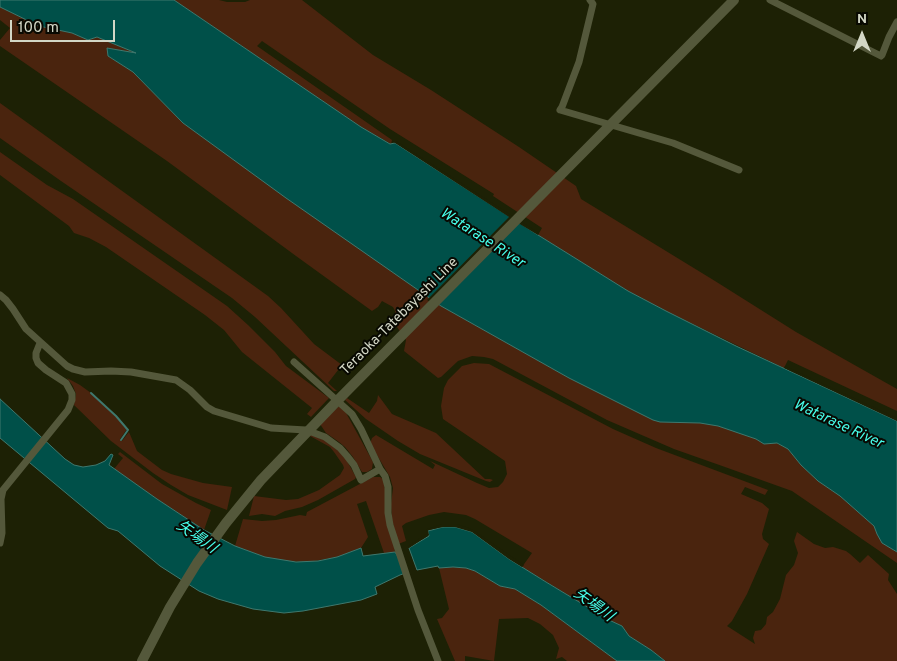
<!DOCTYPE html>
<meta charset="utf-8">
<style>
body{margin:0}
#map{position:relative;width:897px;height:661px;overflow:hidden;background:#1d2105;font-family:Overpass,sans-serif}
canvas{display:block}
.north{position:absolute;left:837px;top:10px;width:50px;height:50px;-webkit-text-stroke:4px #080902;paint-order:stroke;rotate:0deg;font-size:14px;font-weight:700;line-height:20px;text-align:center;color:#d3d7c6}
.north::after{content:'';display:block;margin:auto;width:18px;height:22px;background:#d3d7c6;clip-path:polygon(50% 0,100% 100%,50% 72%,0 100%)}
.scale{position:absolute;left:10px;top:20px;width:105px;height:22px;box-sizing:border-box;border:2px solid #d3d7c6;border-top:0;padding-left:6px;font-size:15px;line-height:18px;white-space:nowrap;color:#d3d7c6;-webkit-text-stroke:4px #080902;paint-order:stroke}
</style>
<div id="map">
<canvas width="897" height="661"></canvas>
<div class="north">N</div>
<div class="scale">100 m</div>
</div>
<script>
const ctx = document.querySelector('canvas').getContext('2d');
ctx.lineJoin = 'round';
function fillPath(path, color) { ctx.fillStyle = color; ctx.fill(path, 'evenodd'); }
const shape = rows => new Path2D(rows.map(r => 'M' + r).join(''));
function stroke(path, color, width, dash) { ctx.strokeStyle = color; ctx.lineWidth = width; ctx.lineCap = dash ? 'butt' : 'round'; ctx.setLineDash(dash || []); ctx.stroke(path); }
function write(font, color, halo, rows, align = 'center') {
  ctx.font = font + ' Overpass,"Noto Sans JP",sans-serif'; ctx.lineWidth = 4; ctx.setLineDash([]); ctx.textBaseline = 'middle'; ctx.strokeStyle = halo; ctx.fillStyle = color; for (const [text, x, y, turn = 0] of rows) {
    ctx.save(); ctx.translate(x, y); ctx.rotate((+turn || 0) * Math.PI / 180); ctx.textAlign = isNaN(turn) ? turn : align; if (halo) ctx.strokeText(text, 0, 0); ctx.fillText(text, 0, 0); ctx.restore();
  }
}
fillPath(shape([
 [174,0,219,0,227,2,245,2,250,0,302,0,373,55,431,90,519,147,576,186,581,199,715,281,796,332,897,389,897,411,788,360,784,368,666,311,628,291,538,235,542,228,493,196,494,194,390,129,262,41,257,46,392,140,391,144,361,127],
 [0,7,39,26,72,33,88,40,97,37,140,55,107,48,108,56,133,72,183,123,441,306,569,378,653,420,700,423,718,426,756,439,764,444,776,443,788,449,801,465,818,481,840,496,874,526,877,534,894,551,897,552,897,563,792,491,725,467,674,449,607,420,493,359,484,357,472,356,458,361,441,377,438,378,404,351,406,340,395,324,395,311,393,307,382,301,378,307,372,311,296,256,167,161,0,46,0,40,10,28,0,20],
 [0,103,268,296,281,308,314,344,342,365,328,383,337,391,334,391,255,317,232,298,61,181,0,138],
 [0,152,47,185,73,199,227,306,248,325,275,352,286,366,329,398,311,417,307,414,312,408,242,352,224,330,205,315,106,247,89,238,74,233,69,226,0,175],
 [474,363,489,364,613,429,656,448,768,490,765,495,745,487,741,494,762,503,769,509,762,534,763,539,769,544,747,594,732,621,727,626,755,644,753,638,755,631,761,630,766,624,767,617,773,612,780,599,786,575,794,565,798,553,794,541,797,532,814,544,825,548,833,547,846,551,850,554,860,563,868,555,889,574,888,580,897,594,897,661,665,661,651,650,629,636,622,626,609,620,522,567,532,553,475,519,466,515,444,512,429,515,406,523,402,526,406,541,398,544,392,520,391,504,393,488,390,477,371,445,371,441,372,438,376,435,433,469,435,465,430,461,477,483,489,488,498,487,503,482,507,474,505,461,443,419,441,406,444,388,448,380,462,366],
 [67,378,80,385,91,393,116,416,127,429,120,439,122,441,129,432,137,451,162,470,171,474,203,483,232,487,227,510,188,495,171,485,153,473,111,441,74,405,76,394,73,386],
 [378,395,392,414,436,433,485,479,490,479,493,480,490,482,486,481,420,454,398,441,366,419,345,400,347,398,369,413,377,401],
 [338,407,340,407,345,411,373,462,372,469,367,472,362,472,353,457,345,447,339,442,326,433,320,424],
 [311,435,324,440,340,452,347,461,356,477,355,479,318,500,302,507,285,511,275,516,262,514,249,516,254,496,286,500,298,499,319,490,340,475,344,468,343,465,334,452,330,447,310,436],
 [120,452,162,484,196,503,211,510,204,530,157,499,114,469,123,458,118,454],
 [373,477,380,477,383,479,384,482,395,552,384,553,366,501,357,504,368,537,361,548,337,557,308,562,283,561,265,557,235,546,243,519,262,521,276,520,300,515,306,516,307,512],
 [453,567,466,568,475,571,500,586,515,589,541,605,617,661,567,661,562,657,556,659,559,648,553,635,540,624,528,618,499,619,494,661,465,656,465,661,455,661,437,619,442,618,449,609,439,568]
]), '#4a240e');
const water = shape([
 [0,0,174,0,361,127,390,144,395,143,538,235,628,291,666,311,736,346,897,421,897,552,882,543,877,534,874,526,840,496,818,481,801,465,788,449,777,443,764,444,756,439,718,426,700,423,660,422,653,420,569,378,441,306,286,198,183,123,133,72,108,56,107,48,136,53,97,37,88,40,72,33,39,26,0,7,0,0],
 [0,399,65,459,74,465,83,467,96,465,105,461,111,454,113,455,109,465,157,499,204,530,235,546,265,557,296,562,318,561,337,557,361,548,363,556,395,552,408,572,400,575,375,587,377,594,361,600,303,611,284,613,253,609,218,599,199,591,160,566,118,531,108,528,0,438,0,399],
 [443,527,455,527,472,532,509,559,546,582,609,620,622,626,629,636,651,650,665,661,617,661,541,605,515,589,500,586,475,571,466,568,453,567,439,568,438,566,417,570,409,548,429,536,428,531,443,527]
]);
fillPath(water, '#005049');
stroke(water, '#3f786e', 1);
fillPath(shape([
 [392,141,396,141,539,233,538,235,518,223,437,306,427,300,509,217],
 [785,366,897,418,897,421,784,368],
 [442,524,456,524,466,527,473,530,524,565,522,567,509,559,472,532,455,527,443,527,428,530,429,535,409,548,408,546,426,534,427,529]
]), '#1d2105');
stroke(shape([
 [91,393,116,416,128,430,121,440]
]), '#3f786e', 2);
stroke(shape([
 [590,0,593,4,579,62,562,107,560,110,673,143,739,170],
 [770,0,881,56],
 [882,55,889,37,897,22],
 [0,295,6,300,13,309,26,329,67,366,73,369,85,372,111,371,131,372,176,380,190,390,207,407,214,411,271,428,306,430,325,437,340,448,347,456,354,465,361,480,380,469],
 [294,362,352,414,361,429,380,469,385,476,388,487,388,513,390,525,418,610,438,661],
 [0,543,2,533,1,499,3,490,68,410,72,400,72,394,66,383,46,370,38,363,36,358,36,353,40,343]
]), '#54583b', 7);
stroke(shape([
 [142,661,170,607,197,563,226,523,261,480,338,400,734,0]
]), '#54583b', 10);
write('14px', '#d3d7c6', '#080902', [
 ["Teraoka-Tatebayashi Line",400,317,-45]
]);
write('italic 15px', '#46fce9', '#080902', [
 ["Watarase River",482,239,33],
 ["Watarase River",838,425,25],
 ["矢場川",196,538,35],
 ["矢場川",593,606,36]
]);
</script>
